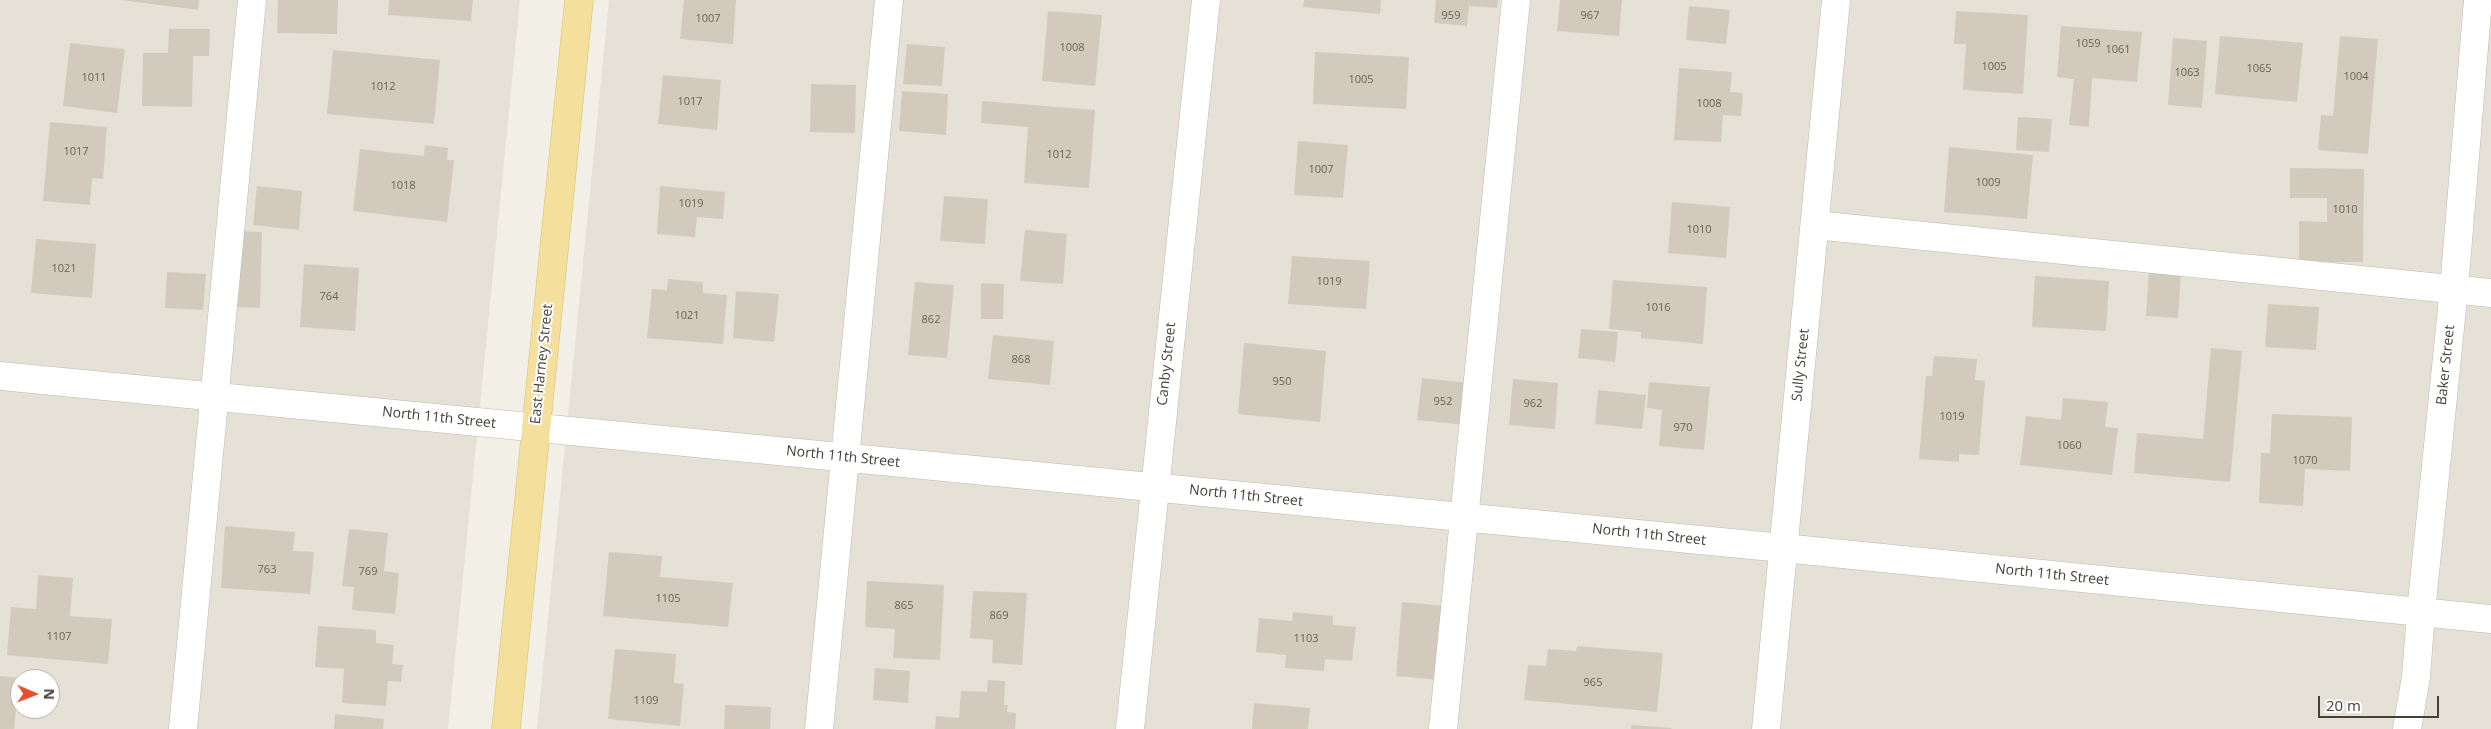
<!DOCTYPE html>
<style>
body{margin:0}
#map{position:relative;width:2491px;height:729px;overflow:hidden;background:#f2efe7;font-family:"Open Sans",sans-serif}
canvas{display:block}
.north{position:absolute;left:10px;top:669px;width:50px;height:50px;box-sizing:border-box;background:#fff;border:1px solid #b4b2af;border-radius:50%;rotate:91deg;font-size:14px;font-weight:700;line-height:20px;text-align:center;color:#443f37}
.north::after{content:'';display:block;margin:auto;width:18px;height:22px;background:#e54f2b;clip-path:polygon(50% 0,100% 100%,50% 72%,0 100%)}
.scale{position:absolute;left:2318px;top:696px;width:121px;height:22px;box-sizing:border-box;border:2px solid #443f37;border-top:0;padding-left:6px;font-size:15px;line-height:18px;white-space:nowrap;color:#443f37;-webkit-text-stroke:4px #fff;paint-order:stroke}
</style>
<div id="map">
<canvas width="2491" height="729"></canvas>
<div class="north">N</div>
<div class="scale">20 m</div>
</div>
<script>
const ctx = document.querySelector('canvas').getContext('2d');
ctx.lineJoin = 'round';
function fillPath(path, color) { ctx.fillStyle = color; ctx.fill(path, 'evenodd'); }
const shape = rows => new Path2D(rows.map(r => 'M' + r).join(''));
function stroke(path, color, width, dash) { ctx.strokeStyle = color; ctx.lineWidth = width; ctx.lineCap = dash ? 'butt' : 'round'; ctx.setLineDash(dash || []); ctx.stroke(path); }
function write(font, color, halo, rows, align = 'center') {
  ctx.font = font + ' "Open Sans",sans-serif'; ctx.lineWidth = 4; ctx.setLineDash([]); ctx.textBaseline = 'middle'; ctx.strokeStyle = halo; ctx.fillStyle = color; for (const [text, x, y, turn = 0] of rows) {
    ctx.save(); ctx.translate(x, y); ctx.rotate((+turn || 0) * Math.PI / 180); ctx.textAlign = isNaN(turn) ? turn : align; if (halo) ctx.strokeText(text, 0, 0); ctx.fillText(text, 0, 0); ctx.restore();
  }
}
fillPath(shape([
 [0,0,520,0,448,729,0,729],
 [20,679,50,679,50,709,20,709],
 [609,0,2491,0,2491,729,537,729]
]), '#e5e1d6');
fillPath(shape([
 [121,0,199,0,198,10],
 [278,0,338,0,337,34,277,33],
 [389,0,473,0,471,21,388,15],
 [684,0,736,0,733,44,680,39],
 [1304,0,1381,0,1380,14,1303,7],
 [1436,0,1498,0,1497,8,1469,6,1467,26,1434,23],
 [1560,0,1622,0,1619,36,1557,31],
 [1689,6,1730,10,1726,44,1686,40],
 [1048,11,1102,15,1095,86,1042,81],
 [1956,11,2028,15,2023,94,1963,90,1966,44,1954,44],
 [2061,26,2142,32,2137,82,2092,78,2089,127,2069,125,2074,79,2057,77],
 [169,29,210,29,209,56,193,56,192,107,142,106,143,53,168,53],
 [2220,36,2303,43,2297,102,2215,94],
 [2340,36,2378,39,2368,154,2318,150,2321,115,2333,116],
 [2173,38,2207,41,2202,108,2168,105],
 [70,43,125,49,117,113,63,106],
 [907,44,945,47,942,86,903,84],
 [333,50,440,60,434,124,327,114],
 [1315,52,1409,57,1406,109,1313,104],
 [1679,68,1732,72,1730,92,1743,93,1741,116,1723,115,1721,142,1674,140],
 [663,75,721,80,717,130,658,124],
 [811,84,856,85,855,133,810,132],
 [902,91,948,94,946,135,899,131],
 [982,101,1095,110,1089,188,1024,183,1028,127,981,123],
 [2018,117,2052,119,2049,152,2016,150],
 [50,122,107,127,103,179,92,178,90,205,43,201],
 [1298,141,1348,145,1343,198,1294,195],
 [425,145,448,148,447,160,454,160,447,222,353,211,360,149,424,156],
 [1949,147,2033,155,2027,219,1944,212],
 [2290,168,2364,169,2363,262,2299,262,2299,221,2327,222,2327,198,2290,198],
 [257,186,302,191,299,230,253,225],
 [660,186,725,192,723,219,697,217,695,237,657,234],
 [944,196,988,199,985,244,940,241],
 [1672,202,1730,207,1726,258,1668,253],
 [1025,230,1067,234,1063,284,1020,281],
 [232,231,262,232,260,308,231,307],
 [36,239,96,244,92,298,31,293],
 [1292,256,1370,261,1366,309,1288,304],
 [304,264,359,268,355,331,300,327],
 [2149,269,2181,271,2178,318,2146,316],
 [167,272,206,274,203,310,165,308],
 [2035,276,2109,281,2106,331,2032,327],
 [668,279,703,282,703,293,727,295,723,344,647,338,652,289,667,290],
 [1613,280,1707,287,1703,344,1641,338,1641,332,1609,329],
 [915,282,954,285,947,358,908,355],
 [981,283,1004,284,1003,319,981,319],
 [736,291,779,294,774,342,733,338],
 [2268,304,2319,307,2316,350,2265,347],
 [1581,329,1618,332,1615,362,1578,358],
 [993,335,1054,341,1050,385,988,379],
 [1244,343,1326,351,1320,422,1238,414],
 [2211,348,2242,351,2230,482,2134,473,2137,433,2203,439],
 [1934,356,1977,359,1975,380,1985,381,1979,455,1959,454,1959,462,1919,459,1926,376,1932,376],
 [1422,378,1469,383,1465,425,1417,420],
 [1513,379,1558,383,1555,429,1509,425],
 [1649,382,1710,387,1704,450,1659,446,1662,410,1647,408],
 [1598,390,1646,395,1642,429,1595,424],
 [2063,398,2108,402,2105,427,2118,428,2112,475,2020,465,2026,416,2061,420],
 [2272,414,2352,417,2350,471,2305,469,2303,506,2259,503,2261,453,2270,453],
 [225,526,295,532,293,551,314,552,310,594,221,588],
 [349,529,388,533,384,571,399,573,395,614,352,610,354,587,342,586],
 [609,552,662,556,660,577,733,583,728,627,603,616],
 [38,575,73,578,70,616,112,619,108,664,7,655,11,607,36,609],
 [867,581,944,585,940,660,893,658,895,629,865,627],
 [973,591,1027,593,1022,665,992,663,993,640,970,638],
 [1402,602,1446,606,1439,680,1396,676],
 [1293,612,1333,616,1333,625,1356,627,1352,661,1325,659,1324,671,1285,668,1286,655,1256,652,1259,618,1292,621],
 [318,626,376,630,376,643,394,645,392,664,403,665,401,682,388,681,386,706,342,703,344,669,315,667],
 [1577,646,1663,653,1657,712,1524,700,1528,665,1546,666,1548,649,1576,651],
 [615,649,676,654,674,683,684,684,680,726,608,719],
 [875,668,910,671,908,703,873,700],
 [0,676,19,678,14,729,0,729],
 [988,680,1005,681,1004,705,1008,705,1007,712,1016,713,1015,729,935,729,936,716,959,718,961,691,987,692],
 [1254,703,1310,708,1308,729,1252,729],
 [725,705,771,707,770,729,724,729],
 [335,714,384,719,383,729,334,729],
 [1632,725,1672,728,1671,729,1631,729]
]), '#d2cbbd');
const minor = shape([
 [1815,225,2491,293],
 [0,376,1783,548,2491,619],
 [183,729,252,0],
 [819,729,889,0],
 [1130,729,1206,0],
 [1443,729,1516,0],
 [1766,729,1836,0],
 [2407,729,2416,677,2421,612,2454,289,2478,0]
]);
const major = shape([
 [506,729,579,0]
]);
stroke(minor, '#bfbaad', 29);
stroke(major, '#d8bd6f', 29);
stroke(minor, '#fff', 28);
stroke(major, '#f4df9d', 28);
write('11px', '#686258', null, [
 ["959",1451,16],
 ["967",1590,16],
 ["1007",708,19],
 ["1059",2088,44],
 ["1008",1072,48],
 ["1061",2118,50],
 ["1005",1994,67],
 ["1065",2259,69],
 ["1063",2187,73],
 ["1004",2356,77],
 ["1011",94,78],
 ["1005",1361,80],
 ["1012",383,87],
 ["1017",690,102],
 ["1008",1709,104],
 ["1017",76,152],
 ["1012",1059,155],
 ["1007",1321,170],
 ["1009",1988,183],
 ["1018",403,186],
 ["1019",691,204],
 ["1010",2345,210],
 ["1010",1699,230],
 ["1021",64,269],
 ["1019",1329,282],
 ["764",329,297],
 ["1016",1658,308],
 ["1021",687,316],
 ["862",931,320],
 ["868",1021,360],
 ["950",1282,382],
 ["952",1443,402],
 ["962",1533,404],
 ["1019",1952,417],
 ["970",1683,428],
 ["1060",2069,446],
 ["1070",2305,461],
 ["763",267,570],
 ["769",368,572],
 ["1105",668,599],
 ["865",904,606],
 ["869",999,616],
 ["1107",59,637],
 ["1103",1306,639],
 ["965",1593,683],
 ["1109",646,701]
]);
write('14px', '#443f37', '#fff', [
 ["East Harney Street",542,364,-84],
 ["Canby Street",1167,364,-84],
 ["Sully Street",1801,365,-84],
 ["Baker Street",2446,365,-84],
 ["North 11th Street",439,418,6],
 ["North 11th Street",843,457,6],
 ["North 11th Street",1246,496,6],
 ["North 11th Street",1649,535,6],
 ["North 11th Street",2052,575,6]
]);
</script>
